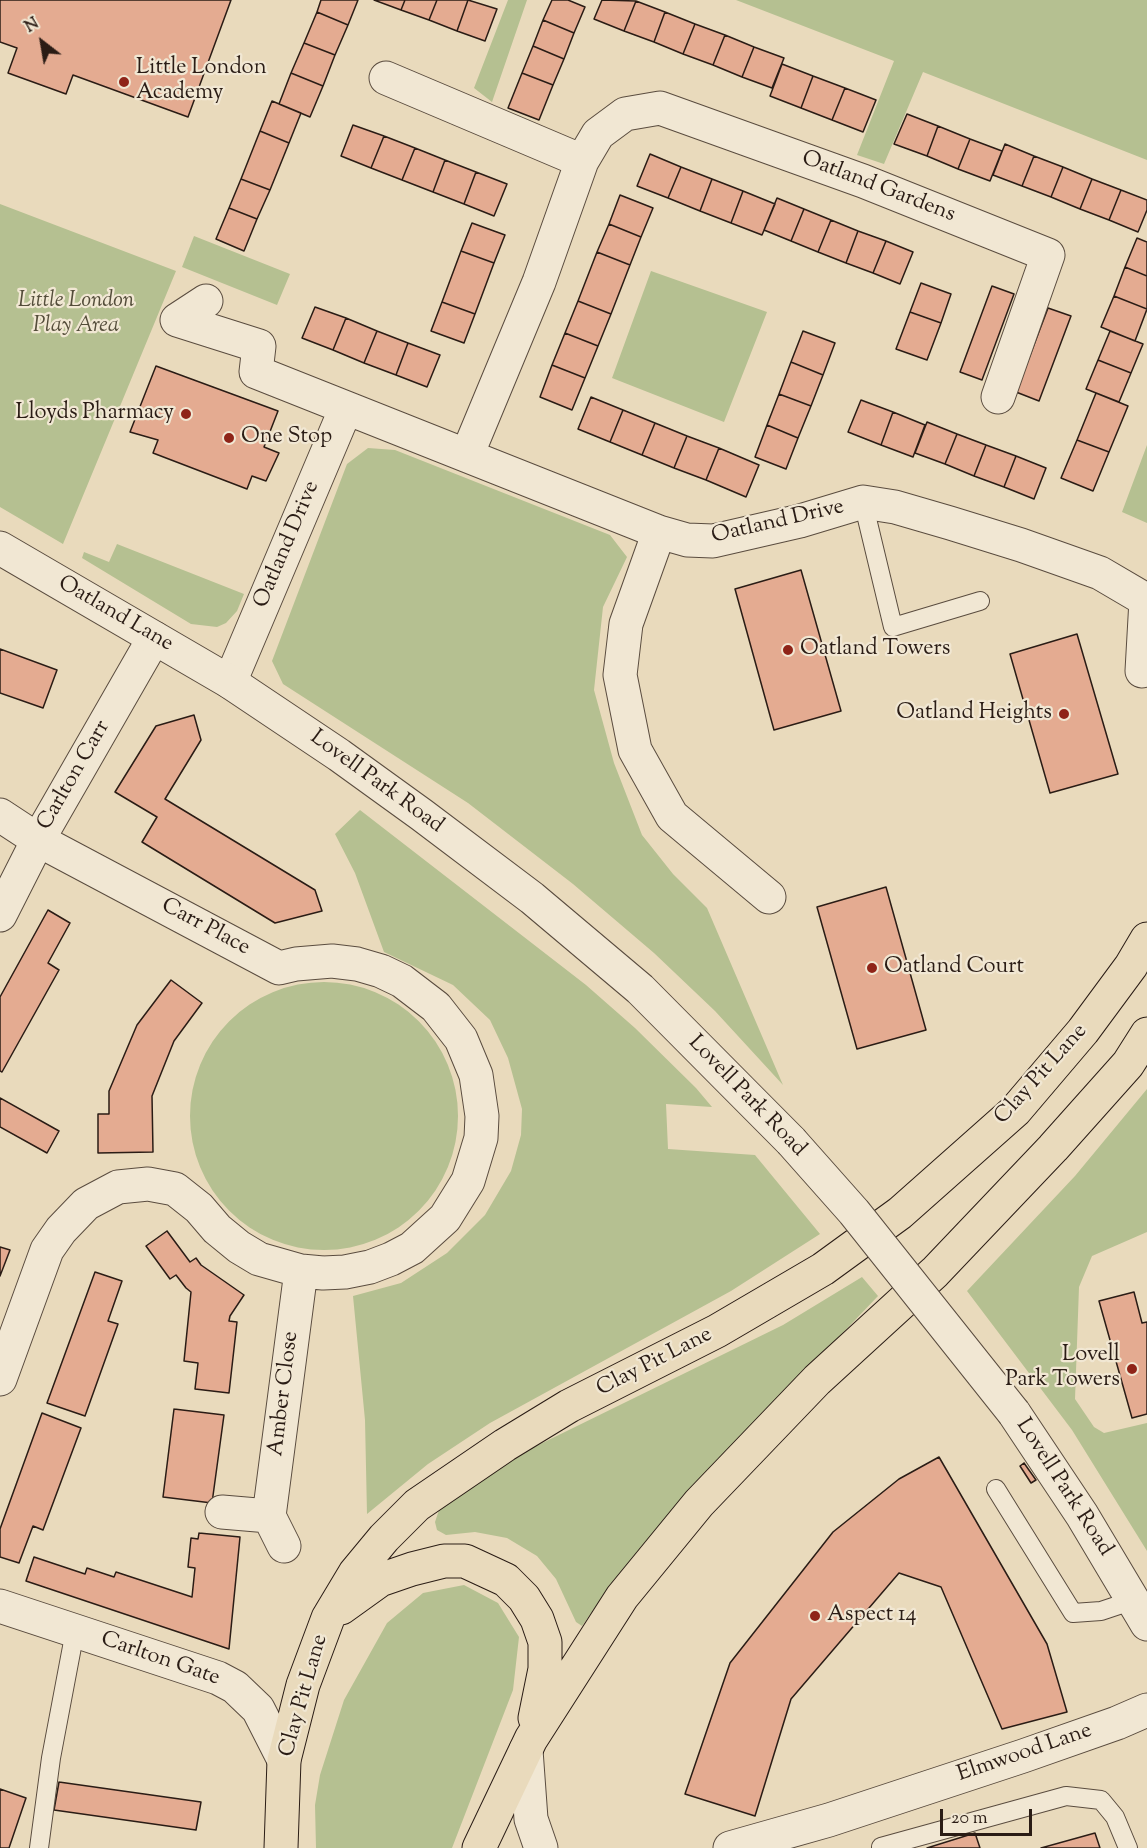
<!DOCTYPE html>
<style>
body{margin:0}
#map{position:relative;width:1147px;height:1848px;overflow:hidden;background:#e9dabc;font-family:"Sorts Mill Goudy",serif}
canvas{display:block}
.north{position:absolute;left:12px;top:12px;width:60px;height:60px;-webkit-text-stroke:4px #f1e7d3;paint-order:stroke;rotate:329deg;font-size:16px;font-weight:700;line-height:24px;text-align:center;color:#2a1c15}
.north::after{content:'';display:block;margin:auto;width:21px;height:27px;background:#2a1c15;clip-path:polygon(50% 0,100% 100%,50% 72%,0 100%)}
.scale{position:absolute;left:940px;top:1809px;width:92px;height:27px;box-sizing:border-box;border:3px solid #2a1c15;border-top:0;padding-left:8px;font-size:18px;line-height:21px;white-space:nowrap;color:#2a1c15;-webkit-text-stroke:4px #f1e7d3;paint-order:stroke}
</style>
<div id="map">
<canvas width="1147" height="1848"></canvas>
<div class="north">N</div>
<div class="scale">20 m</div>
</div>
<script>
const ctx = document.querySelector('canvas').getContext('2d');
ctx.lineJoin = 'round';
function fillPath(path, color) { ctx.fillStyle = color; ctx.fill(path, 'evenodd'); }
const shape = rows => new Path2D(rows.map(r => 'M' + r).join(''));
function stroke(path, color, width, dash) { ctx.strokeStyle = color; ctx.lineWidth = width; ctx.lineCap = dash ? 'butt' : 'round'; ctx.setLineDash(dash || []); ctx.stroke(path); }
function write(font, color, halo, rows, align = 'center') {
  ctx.font = font + ' "Sorts Mill Goudy",serif'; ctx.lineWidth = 4.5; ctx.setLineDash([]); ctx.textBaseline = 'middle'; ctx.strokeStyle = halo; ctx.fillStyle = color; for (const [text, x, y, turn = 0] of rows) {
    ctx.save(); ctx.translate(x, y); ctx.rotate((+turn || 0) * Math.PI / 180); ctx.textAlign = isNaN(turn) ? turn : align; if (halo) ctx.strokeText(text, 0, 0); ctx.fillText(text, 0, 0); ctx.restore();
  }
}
fillPath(shape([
 [508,0,527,0,492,102,474,88],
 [736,0,1147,0,1147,160,923,72,884,164,857,155,894,61],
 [0,204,176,271,63,544,0,507],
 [194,236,290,274,277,305,182,267],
 [651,271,767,312,724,422,612,378],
 [1147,445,1147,523,1122,512],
 [368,448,395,450,610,535,627,557,603,607,594,690,614,763,642,835,673,874,707,908,783,1085,715,1011,654,953,573,884,468,803,283,684,272,661,347,464],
 [117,544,244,594,237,611,226,623,217,627,191,624,82,558,84,552,109,562],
 [360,810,586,985,635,1028,696,1088,712,1107,666,1104,668,1149,755,1155,820,1234,731,1291,490,1423,428,1464,367,1514,365,1420,353,1296,401,1283,447,1253,485,1215,511,1171,521,1135,522,1109,508,1058,490,1020,453,985,384,952,355,873,335,834],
 '190 1116a134 134 0 1 1 268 0a134 134 0 1 1-268 0Z',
 [1147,1089,1147,1232,1092,1256,1079,1287,1075,1399,1094,1427,1104,1433,1147,1423,1147,1551,1072,1430,967,1291,1075,1176],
 [862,1277,878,1296,751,1429,696,1482,614,1581,582,1626,576,1622,556,1579,537,1556,507,1538,475,1532,446,1535,437,1530,435,1522,439,1510,448,1500,522,1453,783,1325],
 [464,1585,498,1603,519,1637,513,1690,452,1848,316,1848,315,1805,320,1775,344,1700,387,1623,423,1593]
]), '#b5c091');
const building = shape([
 [0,0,231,0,188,117,73,75,66,94,8,73,17,48,0,42,0,0],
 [321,0,358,0,348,25,317,12,321,0],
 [374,0,405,0,401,10,374,0],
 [405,0,437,0,429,20,401,10,405,0],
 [437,0,468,0,457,31,429,20,437,0],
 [468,0,497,9,485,41,457,31,468,0],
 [552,0,568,0,585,7,574,33,543,20,552,0],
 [602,0,636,1,624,31,594,19,602,0],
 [636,1,665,12,654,42,624,31,636,1],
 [317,12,348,25,335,55,304,43,317,12],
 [665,12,695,24,683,54,654,42,665,12],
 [543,20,574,33,564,59,533,46,543,20],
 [695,24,725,35,713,65,683,54,695,24],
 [725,35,754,47,742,77,713,65,725,35],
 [304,43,335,55,323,86,291,73,304,43],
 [533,46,564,59,553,85,522,73,533,46],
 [754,47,784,58,772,88,742,77,754,47],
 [782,64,813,76,801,108,770,96,782,64],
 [291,73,323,86,310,117,279,104,291,73],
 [522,73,553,85,539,120,508,108,522,73],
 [813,76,845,88,832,120,801,108,813,76],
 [845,88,876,100,863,132,832,120,845,88],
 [272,101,301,113,289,143,260,131,272,101],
 [907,114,938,126,927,156,894,144,907,114],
 [353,125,384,136,371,168,341,156,353,125],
 [938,126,970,139,958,169,927,156,938,126],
 [260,131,289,143,270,190,241,179,260,131],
 [384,136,415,148,402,180,371,168,384,136],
 [970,139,1002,151,990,181,958,169,970,139],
 [1005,144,1034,156,1022,186,993,175,1005,144],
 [415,148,445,160,433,192,402,180,415,148],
 [650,154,681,167,668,198,637,186,650,154],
 [1034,156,1063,167,1051,197,1022,186,1034,156],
 [445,160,476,172,464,204,433,192,445,160],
 [681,167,712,179,700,211,668,198,681,167],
 [1063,167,1092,179,1080,209,1051,197,1063,167],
 [476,172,507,184,494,216,464,204,476,172],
 [241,179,270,190,257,219,229,208,241,179],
 [712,179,743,191,731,223,700,211,712,179],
 [1092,179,1121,190,1109,220,1080,209,1092,179],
 [1121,190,1147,200,1147,210,1138,232,1109,220,1121,190],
 [743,191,775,204,762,235,731,223,743,191],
 [620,195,653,208,641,237,609,224,620,195],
 [777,198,804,209,791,241,764,230,777,198],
 [229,208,257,219,244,251,216,239,229,208],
 [804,209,831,220,818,252,791,241,804,209],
 [831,220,858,231,846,263,818,252,831,220],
 [472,223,505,235,494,263,461,251,472,223],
 [609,224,641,237,630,265,597,252,609,224],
 [858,231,886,241,873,273,846,263,858,231],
 [1137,238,1147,242,1147,276,1125,267,1137,238],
 [886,241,913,252,900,284,873,273,886,241],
 [461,251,494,263,475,314,442,302,461,251],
 [597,252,630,265,611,314,578,301,597,252],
 [1125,267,1147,276,1147,309,1114,296,1125,267],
 [921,283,951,294,941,323,910,312,921,283],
 [992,286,1014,294,982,380,960,372,992,286],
 [1114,296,1147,309,1135,341,1101,327,1114,296],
 [578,301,611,314,598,346,565,333,578,301],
 [442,302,475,314,464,343,431,331,442,302],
 [315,307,346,318,333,350,302,338,315,307],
 [1048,308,1071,316,1039,401,1016,392,1048,308],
 [910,312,941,323,927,360,896,349,910,312],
 [346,318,377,331,364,363,333,350,346,318],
 [377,331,408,343,396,375,364,363,377,331],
 [803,331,835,343,823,375,791,362,803,331],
 [1110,331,1143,344,1131,373,1098,360,1110,331],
 [565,333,598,346,585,378,552,365,565,333],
 [408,343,440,355,427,387,396,375,408,343],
 [1098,360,1131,373,1119,402,1086,389,1098,360],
 [791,362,823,375,811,406,779,394,791,362],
 [552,365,585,378,572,410,540,397,552,365],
 [156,366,278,411,264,447,279,453,266,481,252,476,247,489,153,453,158,440,130,432,156,366],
 [1096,393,1128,406,1109,452,1077,440,1096,393],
 [779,394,811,406,798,438,767,425,779,394],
 [591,397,623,410,610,442,578,429,591,397],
 [861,400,893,412,881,445,848,432,861,400],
 [623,410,655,423,642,455,610,442,623,410],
 [893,412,925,425,913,457,881,445,893,412],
 [927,422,957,434,945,464,915,453,927,422],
 [655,423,687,436,674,468,642,455,655,423],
 [767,425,798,438,786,469,755,457,767,425],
 [957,434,986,445,974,476,945,464,957,434],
 [687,436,719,448,706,480,674,468,687,436],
 [1077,440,1109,452,1093,491,1061,478,1077,440],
 [986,445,1016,456,1004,487,974,476,986,445],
 [719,448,759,465,746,497,706,480,719,448],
 [1016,456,1046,468,1034,499,1004,487,1016,456],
 [801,570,841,711,774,730,735,589,801,570],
 [1077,634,1118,774,1050,793,1010,654,1077,634],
 [0,649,57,670,43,708,0,693,0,649],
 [194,715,201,740,165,799,315,890,322,911,275,923,142,842,157,817,115,792,156,726,194,715],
 [886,887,926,1030,857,1049,817,907,886,887],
 [48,910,70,923,48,963,59,970,2,1072,0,1071,0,997,48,910],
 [171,980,202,1003,174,1041,152,1096,153,1152,98,1153,98,1114,109,1114,109,1091,137,1025,171,980],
 [0,1098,59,1131,47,1153,0,1127,0,1098],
 [167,1231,190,1262,196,1258,201,1265,244,1295,230,1316,229,1321,237,1322,229,1393,195,1389,198,1363,184,1361,191,1292,186,1288,176,1275,170,1279,146,1246,167,1231],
 [0,1247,10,1250,0,1276,0,1247],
 [95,1272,122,1281,108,1321,118,1324,85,1416,47,1403,95,1272],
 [1134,1292,1142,1323,1147,1322,1147,1414,1132,1418,1099,1301,1134,1292],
 [174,1409,224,1415,212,1503,163,1497,174,1409],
 [42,1413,81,1428,43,1530,33,1526,19,1563,0,1557,0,1529,42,1413],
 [939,1457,1047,1644,1067,1712,1002,1729,941,1587,899,1573,791,1699,755,1816,685,1794,730,1663,833,1532,899,1479,939,1457],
 [1024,1463,1036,1480,1031,1483,1020,1466,1024,1463],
 [199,1533,240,1537,229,1649,26,1581,34,1557,85,1574,87,1568,114,1577,116,1572,192,1597,195,1568,188,1567,191,1538,198,1539,199,1533],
 [59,1782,201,1802,196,1830,54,1810,59,1782],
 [0,1789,26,1798,9,1848,0,1848,0,1789],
 [975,1833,980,1848,927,1848,975,1833],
 [1095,1833,1100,1848,1041,1848,1095,1833]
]);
fillPath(building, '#e4ab91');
stroke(building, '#2a1c15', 1.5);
const service = shape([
 [863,502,893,627,980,601],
 [996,1489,1073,1613,1101,1611,1134,1600],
 [881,1847,1066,1796,1101,1800,1115,1817,1128,1848],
 [39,1848,51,1758,75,1631]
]);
const minor = shape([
 [386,78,582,161],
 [206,301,177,320,259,346,256,372,659,532,687,540,713,541,800,521,863,502,895,507,950,523,1021,545,1100,573,1146,600,1142,671],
 [467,455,539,282,582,161,598,134,625,114,660,108,863,181,1048,255,998,397],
 [659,532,626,624,620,675,635,750,672,816,769,897],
 [230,682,346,408],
 [0,815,38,840,279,968,296,964,332,961,357,964,381,971,402,981,436,1007,461,1039,476,1075,482,1116,481,1138,468,1181,445,1218,412,1248,391,1259,370,1267,345,1272,323,1273,301,1271,259,1259,239,1247,217,1229,199,1208,175,1189,148,1184,118,1187,86,1204,61,1230,47,1250,0,1379],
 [0,915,38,840,154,638],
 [222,1512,269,1516,301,1271],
 [269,1516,284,1546],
 [0,1606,218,1678,235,1687,258,1709,284,1760],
 [526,1750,531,1819,541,1848],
 [730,1848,829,1820,1023,1756,1117,1723,1147,1710]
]);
const tertiary = shape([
 [0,548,230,682,339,755,422,815,532,898,640,989,791,1141],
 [1014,1413,1082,1515,1147,1624]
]);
const trunk = shape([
 [341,1608,380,1580,412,1569,444,1561,465,1561,506,1580,524,1598,537,1619,545,1642,545,1669,535,1718],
 [281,1848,284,1760,303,1685,328,1618,355,1573,384,1538,417,1505,505,1445,569,1406,717,1331,823,1269,900,1213,1015,1111,1083,1031,1131,966,1147,939],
 [479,1848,531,1739,622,1597,699,1503,817,1380,935,1272,1053,1148,1128,1064,1147,1034]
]);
stroke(service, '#5a4c3f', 20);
stroke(minor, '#5a4c3f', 35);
stroke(tertiary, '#5a4c3f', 35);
stroke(trunk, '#2a1c15', 35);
stroke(service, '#f1e7d3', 18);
stroke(minor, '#f1e7d3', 33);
stroke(tertiary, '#f1e7d3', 33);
stroke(trunk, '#e9dabc', 33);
const tertiaryBridge = shape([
 [791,1141,854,1212,1014,1413]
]);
stroke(tertiaryBridge, '#5a4c3f', 35, []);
stroke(tertiaryBridge, '#f1e7d3', 33);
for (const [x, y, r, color] of [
 [124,82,6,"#8f2418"],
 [186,414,6,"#8f2418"],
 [229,438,6,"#8f2418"],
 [788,650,6,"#8f2418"],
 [1064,714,6,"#8f2418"],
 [872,968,6,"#8f2418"],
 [1132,1369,6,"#8f2418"],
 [815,1616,6,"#8f2418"]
]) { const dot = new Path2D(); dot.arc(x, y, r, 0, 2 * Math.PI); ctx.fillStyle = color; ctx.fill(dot); stroke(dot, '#f1e7d3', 2); }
write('22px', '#2a1c15', '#f1e7d3', [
 ["Little London",136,69],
 ["Academy",136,94],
 ["Lloyds Pharmacy",174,414,"right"],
 ["One Stop",241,438],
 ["Oatland Towers",800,650],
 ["Oatland Heights",1052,714,"right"],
 ["Oatland Court",884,968],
 ["Lovell",1120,1356,"right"],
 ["Park Towers",1120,1381,"right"],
 ["Aspect 14",827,1616]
], 'left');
write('22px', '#2a1c15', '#f1e7d3', [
 ["Oatland Gardens",878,188,21],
 ["Oatland Drive",778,523,-13],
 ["Oatland Drive",288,545,-67],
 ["Oatland Lane",115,615,30],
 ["Carlton Carr",75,776,-60],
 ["Lovell Park Road",376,783,36],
 ["Carr Place",205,928,28],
 ["Clay Pit Lane",1042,1075,-48],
 ["Lovell Park Road",746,1097,46],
 ["Clay Pit Lane",655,1363,-27],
 ["Amber Close",285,1394,-83],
 ["Lovell Park Road",1063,1488,57],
 ["Carlton Gate",160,1660,19],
 ["Clay Pit Lane",305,1696,-74],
 ["Elmwood Lane",1025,1754,-19]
]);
write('italic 22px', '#544d3a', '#f1e7d3', [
 ["Little London",76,302],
 ["Play Area",76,327]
]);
</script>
